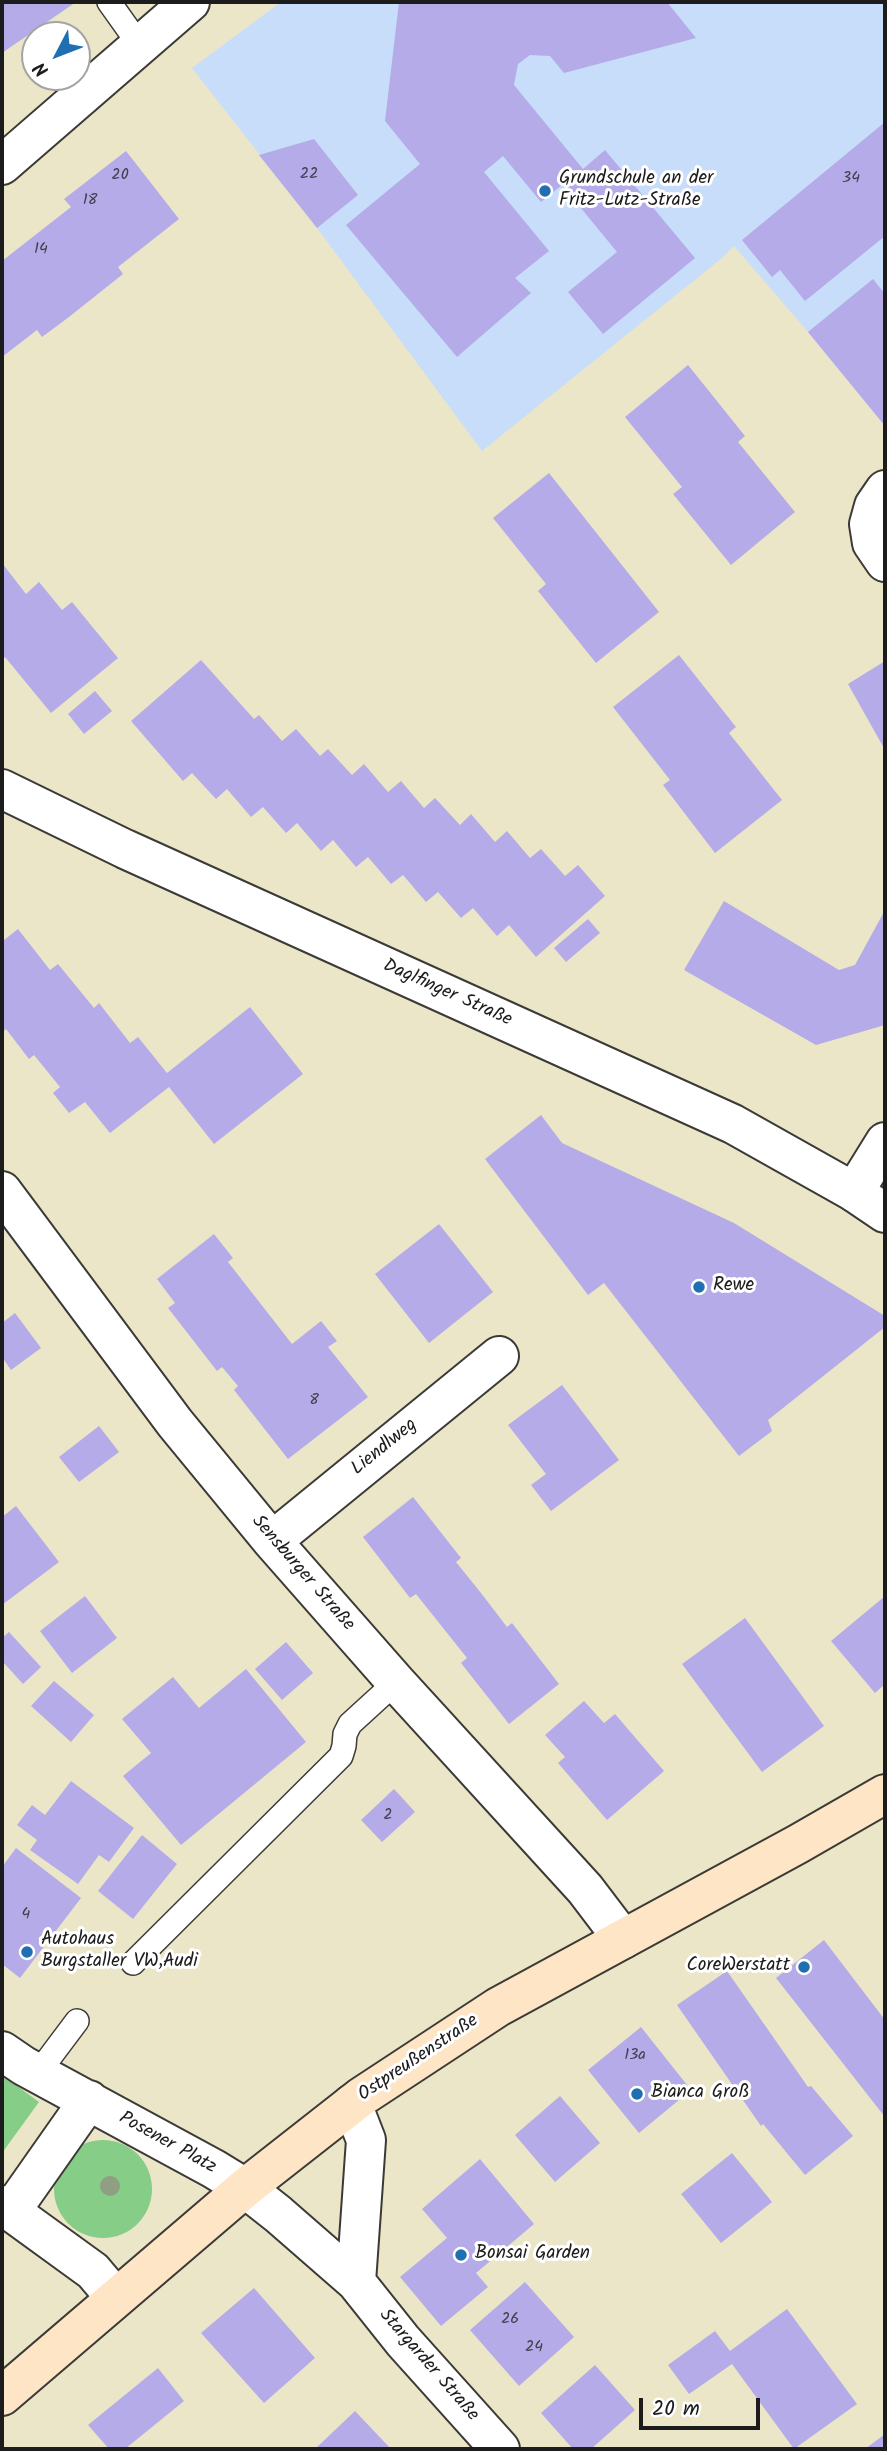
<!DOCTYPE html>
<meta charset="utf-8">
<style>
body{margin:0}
#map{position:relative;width:887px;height:2451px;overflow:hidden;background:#ebe6c8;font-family:Kalam,sans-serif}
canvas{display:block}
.frame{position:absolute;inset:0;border:4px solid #1c1c1c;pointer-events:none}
.north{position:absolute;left:21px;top:21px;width:70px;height:70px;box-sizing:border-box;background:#fff;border:2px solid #a4a4a4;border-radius:50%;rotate:228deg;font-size:19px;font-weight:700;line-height:28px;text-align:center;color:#1c1c1c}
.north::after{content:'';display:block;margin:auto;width:24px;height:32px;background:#1f6fb2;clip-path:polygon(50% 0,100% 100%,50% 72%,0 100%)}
.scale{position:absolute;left:639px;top:2398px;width:121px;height:32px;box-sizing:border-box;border:4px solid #1c1c1c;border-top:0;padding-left:9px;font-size:21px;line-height:24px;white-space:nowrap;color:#1c1c1c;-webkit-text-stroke:5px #fff;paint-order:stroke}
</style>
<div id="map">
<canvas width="887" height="2451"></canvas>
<div class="frame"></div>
<div class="north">N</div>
<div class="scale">20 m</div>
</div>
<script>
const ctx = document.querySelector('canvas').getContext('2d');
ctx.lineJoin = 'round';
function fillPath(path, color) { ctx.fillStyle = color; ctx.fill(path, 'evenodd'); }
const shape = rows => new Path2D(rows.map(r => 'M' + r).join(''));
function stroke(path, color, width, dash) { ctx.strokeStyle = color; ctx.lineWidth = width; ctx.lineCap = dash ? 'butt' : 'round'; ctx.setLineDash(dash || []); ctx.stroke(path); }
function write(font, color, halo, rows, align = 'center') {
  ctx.font = font + ' Kalam,sans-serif'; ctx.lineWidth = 6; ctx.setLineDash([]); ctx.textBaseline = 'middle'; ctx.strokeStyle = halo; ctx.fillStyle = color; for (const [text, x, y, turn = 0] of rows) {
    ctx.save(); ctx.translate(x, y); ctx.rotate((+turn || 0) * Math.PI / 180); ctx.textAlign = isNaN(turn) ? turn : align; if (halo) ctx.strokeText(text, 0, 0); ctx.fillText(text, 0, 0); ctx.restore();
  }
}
fillPath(shape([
 [281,2,885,2,885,426,808,332,734,246,722,258,482,451,317,228,192,68]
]), '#c7ddf9');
fillPath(shape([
 [2,2075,39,2102,2,2153],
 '54 2189a49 49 0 1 1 98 0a49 49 0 1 1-98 0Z'
]), '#86cd88');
fillPath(shape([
 [2,2,76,2,2,53],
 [399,2,667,2,696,38,564,73,550,56,530,55,518,64,514,85,583,169,605,150,695,258,603,334,568,292,617,252,562,185,541,202,503,156,484,172,549,251,515,278,531,293,457,357,346,225,420,164,385,121],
 [885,122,885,236,805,301,780,270,772,277,742,240],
 [314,139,358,195,317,228,259,155],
 [126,151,179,219,118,267,123,274,69,317,42,337,37,330,2,357,2,261,71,207,64,199],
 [873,279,885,294,885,426,808,332],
 [688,365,745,436,738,442,795,512,731,565,673,494,682,487,625,417],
 [549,473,659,612,596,663,538,591,546,584,493,518],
 [2,563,26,594,39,582,62,610,72,602,118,658,51,713,5,657,2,659],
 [679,655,736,727,729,733,782,800,715,853,663,785,670,780,613,707],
 [201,660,254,719,259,715,282,741,296,729,320,756,328,749,352,775,364,764,388,792,401,781,424,808,435,798,460,825,471,814,495,842,507,831,530,858,541,849,565,876,578,865,605,896,536,957,509,925,497,936,473,908,461,918,438,892,426,902,403,875,391,884,368,857,356,867,333,840,321,851,297,823,286,833,263,807,251,817,227,789,216,799,192,773,183,781,131,721],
 [885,661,885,750,848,684],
 [95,691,112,711,84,734,68,714],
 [724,901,839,970,855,965,885,910,885,1025,816,1045,684,970],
 [588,919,600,933,566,962,554,948],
 [18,929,50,970,58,964,94,1008,99,1003,130,1043,138,1037,167,1073,250,1007,303,1074,214,1144,169,1087,110,1133,85,1102,69,1113,53,1093,60,1087,34,1055,29,1059,6,1029,2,1032,2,937,4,940],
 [541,1115,562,1143,734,1223,885,1316,885,1327,768,1420,772,1431,739,1456,604,1283,588,1295,485,1159],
 [439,1224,493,1292,429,1343,375,1274],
 [214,1234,233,1258,228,1262,292,1344,321,1321,337,1341,328,1347,368,1397,288,1459,234,1390,238,1386,222,1367,217,1371,168,1308,175,1303,157,1279],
 [15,1313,41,1348,11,1370,2,1357,2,1323],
 [562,1385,619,1460,551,1511,531,1485,546,1474,508,1425],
 [99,1426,119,1452,79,1482,59,1457],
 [413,1497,461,1558,456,1562,481,1593,507,1627,512,1623,559,1684,509,1724,461,1663,467,1658,416,1594,410,1598,363,1537],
 [16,1506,59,1562,2,1605,2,1517],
 [85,1596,117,1638,72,1673,40,1631],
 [885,1596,885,1684,875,1693,831,1641],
 [745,1618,824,1726,762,1772,682,1664],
 [9,1632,41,1667,23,1684,2,1661,2,1638],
 [286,1642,313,1673,282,1700,255,1669],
 [246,1669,306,1742,181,1845,123,1776,151,1753,122,1719,173,1677,199,1708],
 [54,1681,94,1715,71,1742,31,1706],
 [584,1701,604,1723,615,1714,664,1771,607,1820,558,1763,565,1757,545,1735],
 [71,1781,134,1828,109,1862,99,1855,78,1884,30,1850,37,1840,17,1825,32,1805,45,1815],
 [394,1789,415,1812,382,1842,361,1820],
 [142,1835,177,1864,133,1919,98,1891],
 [16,1848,81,1898,20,1978,2,1964,2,1867],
 [824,1940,885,2020,885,2117,776,1978],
 [727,1971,808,2087,811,2086,853,2136,805,2175,763,2124,761,2126,677,2005],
 [641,2027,691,2090,639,2133,588,2070],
 [560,2096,600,2143,555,2182,515,2135],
 [732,2153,772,2202,721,2243,681,2194],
 [480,2159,534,2224,476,2273,488,2287,441,2326,400,2277,447,2238,422,2209],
 [525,2282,574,2337,519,2386,470,2330],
 [254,2288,315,2358,264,2403,201,2333],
 [787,2309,857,2404,794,2449,732,2364,689,2394,668,2365,715,2331,730,2351],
 [595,2365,635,2410,591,2449,573,2449,541,2413],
 [158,2368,184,2401,125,2449,109,2449,88,2425],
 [355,2411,391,2449,315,2449],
 [885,2434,885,2449,865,2449]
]), '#b5abe8');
const service = shape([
 [109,2,141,47],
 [133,1963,341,1756,344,1746,345,1734,350,1724,396,1682],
 [38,2073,77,2021]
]);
const minor = shape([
 [2,165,190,2],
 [885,490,874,506,869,524,872,543,885,562],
 [2,1191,175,1423,272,1541,396,1682,585,1889,623,1939],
 [854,1192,885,1142],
 [272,1541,499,1356],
 [2,2051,24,2066,214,2169,245,2188,278,2214,356,2282,403,2341,500,2449],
 [352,2104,366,2140,356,2282],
 [2,2205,93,2271,115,2297],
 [11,2211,89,2100]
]);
const tertiary = shape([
 [2,789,125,849,733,1124,854,1192,885,1213]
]);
const secondary = shape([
 [2,2396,245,2188,361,2097,498,2007,798,1844,885,1794]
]);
stroke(service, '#3b3a36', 26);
stroke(minor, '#3b3a36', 42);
stroke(tertiary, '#3b3a36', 42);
stroke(secondary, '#3b3a36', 42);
stroke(service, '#fff', 23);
stroke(minor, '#fff', 38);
stroke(tertiary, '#fff', 38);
stroke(secondary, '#fde5c5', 38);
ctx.fillStyle = '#909e81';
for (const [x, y] of [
 [110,2186]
]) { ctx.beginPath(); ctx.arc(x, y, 10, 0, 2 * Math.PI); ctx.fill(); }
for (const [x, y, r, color] of [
 [545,191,7,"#1f6fb2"],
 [699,1287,7,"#1f6fb2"],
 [27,1952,7,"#1f6fb2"],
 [804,1967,7,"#1f6fb2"],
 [637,2094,7,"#1f6fb2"],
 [461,2255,7,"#1f6fb2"]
]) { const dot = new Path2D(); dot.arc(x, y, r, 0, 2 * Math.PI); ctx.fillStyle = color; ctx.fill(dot); stroke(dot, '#fff', 2.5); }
write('16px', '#42404f', null, [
 ["22",309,175],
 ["20",120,176],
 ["34",851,179],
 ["18",90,201],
 ["14",41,250],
 ["8",314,1401],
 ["2",388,1816],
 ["4",26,1915],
 ["13a",635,2056],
 ["26",510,2320],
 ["24",534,2348]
]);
write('19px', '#1c1c1c', '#fff', [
 ["Grundschule an der",559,180],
 ["Fritz-Lutz-Straße",559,202],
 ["Rewe",713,1287],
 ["Autohaus",41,1941],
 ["Burgstaller VW,Audi",41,1963],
 ["CoreWerstatt",790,1967,"right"],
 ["Bianca Groß",651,2094],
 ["Bonsai Garden",475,2255]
], 'left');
write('19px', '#1c1c1c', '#fff', [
 ["Daglfinger Straße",447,994,24],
 ["Liendlweg",385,1448,-39],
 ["Sensburger Straße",302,1574,49],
 ["Ostpreußenstraße",419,2059,-34],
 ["Posener Platz",167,2144,29],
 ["Stargarder Straße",428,2366,49]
]);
</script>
